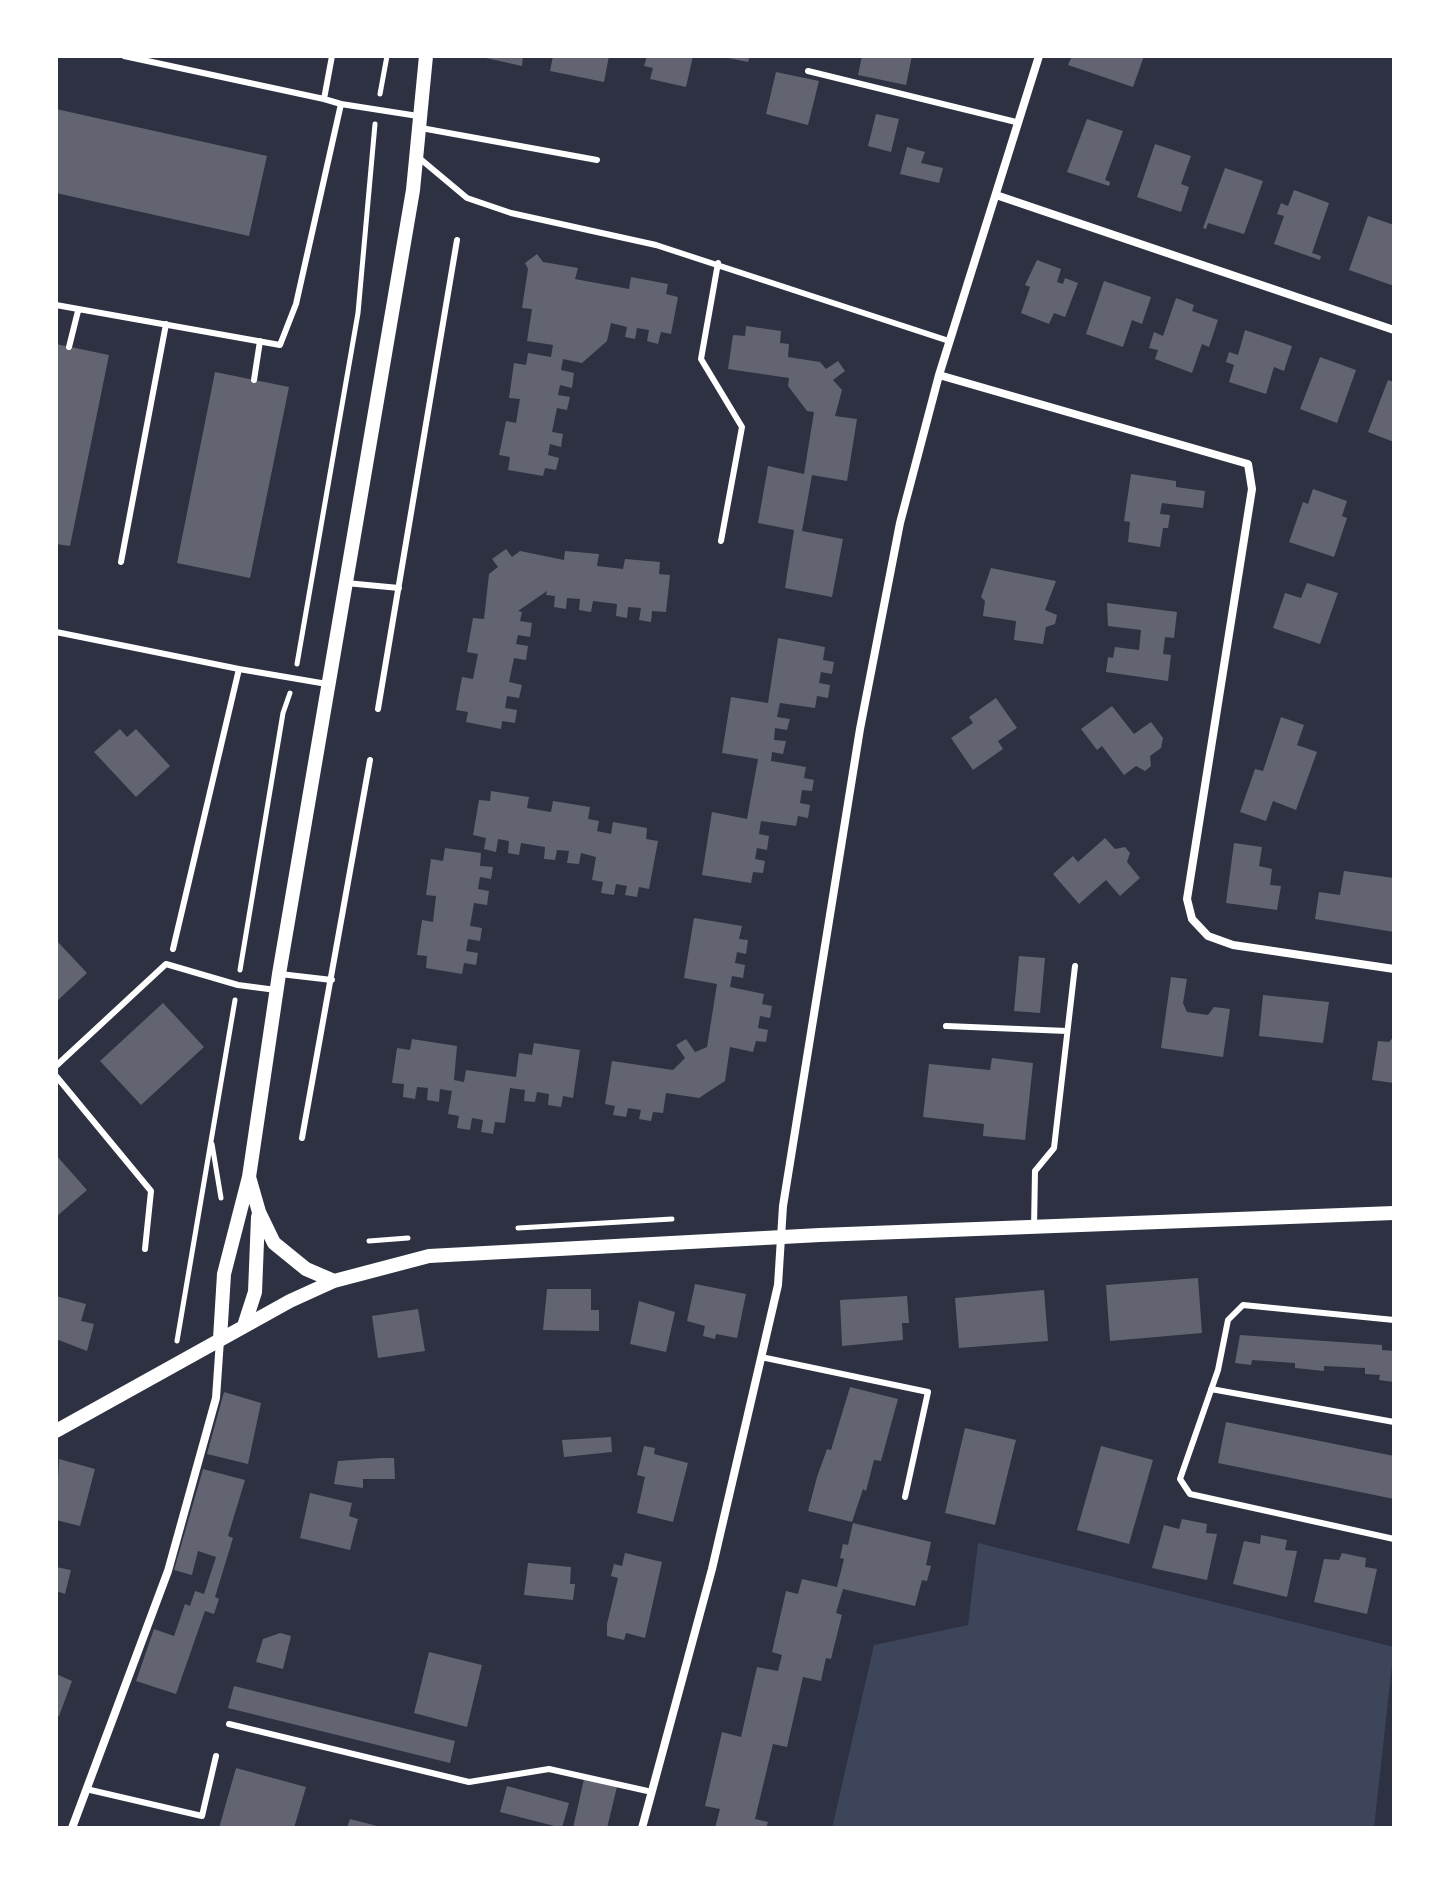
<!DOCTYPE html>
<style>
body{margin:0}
#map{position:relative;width:1450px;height:1884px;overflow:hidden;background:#2d3142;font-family:Karla,sans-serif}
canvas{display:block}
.frame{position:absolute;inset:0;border:58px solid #fff;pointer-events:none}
</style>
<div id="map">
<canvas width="1450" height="1884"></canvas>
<div class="frame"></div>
</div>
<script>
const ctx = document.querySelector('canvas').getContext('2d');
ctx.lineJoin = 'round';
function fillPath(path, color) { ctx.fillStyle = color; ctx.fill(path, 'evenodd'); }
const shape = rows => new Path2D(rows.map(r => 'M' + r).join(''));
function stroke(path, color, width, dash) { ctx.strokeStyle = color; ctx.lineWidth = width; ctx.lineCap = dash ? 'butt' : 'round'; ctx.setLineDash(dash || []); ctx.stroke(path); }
fillPath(shape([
 [978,1543,1394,1647,1374,1828,832,1828,874,1645,968,1625]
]), '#3c4559');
fillPath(shape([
 [477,56,523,56,522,66],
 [553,56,609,56,604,82,550,71],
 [647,56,693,56,686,87,650,79,653,68,644,66],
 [718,56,750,56,748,62],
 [862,56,912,56,906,85,858,75],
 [1072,56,1144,56,1133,87,1068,65],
 [776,72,819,81,808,125,766,114],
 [56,109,267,156,249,236,56,193],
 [876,114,899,119,891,152,868,146],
 [1087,119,1123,131,1105,180,1110,182,1109,186,1067,172],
 [1155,144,1191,156,1181,184,1189,187,1181,212,1137,197],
 [907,147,925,152,921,163,943,168,939,183,900,174],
 [1225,168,1263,181,1244,234,1208,223,1206,229,1203,228],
 [1294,190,1329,203,1312,253,1321,256,1320,260,1274,244,1284,216,1277,214,1281,203,1288,206],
 [1368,216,1394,225,1394,286,1349,270],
 [537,254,543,262,578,268,575,279,629,289,631,277,668,284,666,294,678,297,671,334,661,332,658,344,647,341,649,330,637,328,635,339,625,337,627,327,611,323,607,341,582,363,563,359,561,370,574,373,572,388,560,385,558,395,570,397,567,410,557,408,552,432,563,434,561,447,550,444,548,455,559,458,556,470,545,468,543,476,508,470,510,457,499,455,506,421,516,423,520,399,509,398,514,363,526,365,528,353,551,357,553,345,527,341,532,309,522,308,528,269,525,263],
 [1037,260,1061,269,1057,282,1063,284,1065,278,1078,283,1065,317,1054,313,1049,324,1021,313,1030,287,1025,285],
 [1104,281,1151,297,1142,324,1132,320,1123,347,1086,334],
 [1176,298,1194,305,1192,311,1218,320,1209,347,1202,344,1192,373,1155,359,1158,350,1149,348,1154,332,1163,336],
 [746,326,781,331,780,343,789,344,788,357,820,362,826,369,838,361,845,371,833,380,842,390,835,416,857,419,847,481,812,475,802,531,843,539,832,597,785,588,794,530,758,523,768,466,804,474,814,412,807,411,788,386,789,378,728,369,733,335,745,336],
 [1245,330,1292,346,1284,371,1274,367,1266,394,1229,382,1234,365,1226,362,1229,352,1238,355],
 [56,344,109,355,70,546,56,544],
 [1320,357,1356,370,1337,423,1300,409],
 [215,372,289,387,250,578,177,563],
 [1388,380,1394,382,1394,442,1368,432],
 [1131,474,1176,481,1176,487,1205,491,1203,508,1162,503,1160,514,1170,515,1168,528,1163,528,1160,547,1128,542,1130,522,1124,521],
 [1313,489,1347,501,1342,516,1347,518,1334,557,1289,542,1303,502,1308,504],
 [506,549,512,557,520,551,564,560,565,551,599,554,597,566,623,569,625,559,660,562,659,574,670,575,666,612,652,611,651,622,639,620,641,608,628,607,627,618,616,616,617,604,593,601,591,612,579,610,580,599,567,598,566,609,554,607,555,596,546,595,547,591,518,611,522,612,520,621,532,623,530,637,518,635,516,644,528,646,526,660,514,658,509,682,522,685,519,698,507,696,505,708,517,710,515,723,502,721,501,729,466,722,468,712,456,710,462,677,473,679,478,654,467,652,473,618,484,619,489,574,498,567,492,559],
 [991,568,1056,581,1045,610,1057,615,1055,624,1046,627,1043,644,1014,640,1016,621,983,616,985,601,981,597],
 [1307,583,1338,593,1320,644,1273,628,1285,593,1301,598],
 [1107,603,1177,612,1174,638,1165,637,1163,654,1171,655,1168,681,1106,672,1108,657,1113,658,1115,647,1139,650,1141,630,1108,626],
 [778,638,825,647,823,660,834,662,832,674,821,672,819,683,830,685,828,698,817,696,815,708,780,703,777,717,790,719,787,730,775,728,774,740,786,741,783,754,772,752,771,761,806,767,804,778,814,780,812,791,802,790,800,803,810,805,808,818,798,816,796,826,761,821,759,834,769,836,767,850,757,848,755,859,765,861,763,873,753,872,751,883,702,875,712,812,747,819,758,759,722,753,731,697,768,703],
 [996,698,1017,728,998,741,1003,749,973,770,951,738,973,723,969,717],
 [1112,706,1134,734,1151,722,1163,738,1161,748,1150,756,1151,766,1145,771,1136,766,1124,775,1102,746,1097,750,1081,729],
 [1281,717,1304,725,1297,745,1317,752,1296,810,1273,801,1266,821,1240,812,1255,769,1263,771],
 [120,729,127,737,136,729,170,766,136,797,94,752],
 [491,791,529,797,527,808,551,812,553,801,590,807,588,819,599,821,597,831,611,834,613,822,647,828,646,839,658,841,649,889,639,887,637,897,625,895,627,886,616,884,614,895,601,893,603,882,592,880,596,857,581,853,579,864,567,863,569,851,557,850,555,860,544,859,545,847,521,843,519,855,508,853,509,841,498,839,496,852,484,849,486,838,473,835,479,800,490,801],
 [1105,838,1115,849,1125,847,1130,853,1127,862,1140,878,1120,896,1106,880,1079,904,1053,874,1073,856,1078,862],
 [1234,843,1262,847,1259,866,1272,869,1270,885,1281,886,1277,910,1226,903],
 [445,848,481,853,480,866,493,867,491,879,480,877,478,889,489,891,487,905,474,903,470,926,482,928,480,941,468,939,466,951,478,953,476,965,464,963,462,974,426,968,427,956,417,955,422,920,433,922,436,896,426,895,431,859,443,861],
 [1344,871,1394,878,1394,932,1315,919,1319,892,1340,895],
 [694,918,742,926,739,939,748,940,746,954,737,952,735,963,745,965,743,978,732,976,730,987,764,994,762,1004,772,1006,770,1018,760,1016,758,1028,768,1030,766,1042,756,1041,753,1052,730,1047,725,1081,699,1098,666,1093,663,1113,653,1112,651,1121,639,1119,641,1110,628,1108,626,1117,613,1115,615,1106,605,1104,612,1061,673,1070,685,1058,676,1045,686,1039,695,1052,707,1047,717,984,684,978],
 [56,940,87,973,56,1002],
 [1019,956,1045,958,1040,1013,1014,1011],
 [1171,977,1187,979,1183,1003,1187,1012,1208,1015,1214,1007,1230,1009,1223,1057,1161,1048],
 [1263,995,1329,1002,1323,1043,1259,1036],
 [163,1003,204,1047,141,1105,100,1061],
 [1394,1036,1394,1083,1372,1080,1378,1041,1389,1042],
 [412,1039,457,1046,454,1080,464,1082,466,1070,516,1077,519,1053,532,1055,534,1043,580,1050,573,1098,563,1096,561,1107,548,1105,549,1094,537,1092,535,1102,524,1101,525,1090,510,1088,505,1123,495,1122,493,1134,481,1132,483,1120,472,1118,470,1130,457,1128,459,1116,448,1114,452,1091,440,1089,439,1102,427,1100,428,1088,417,1087,415,1099,403,1097,404,1084,392,1083,397,1048,410,1050],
 [992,1058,1033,1063,1025,1140,983,1136,984,1124,923,1117,929,1064,990,1070],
 [56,1155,87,1190,56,1217],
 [1198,1278,1202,1333,1110,1341,1106,1285],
 [695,1284,746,1294,737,1338,716,1334,715,1339,703,1336,705,1326,687,1321],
 [547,1289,591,1289,591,1310,599,1310,599,1331,543,1330],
 [1044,1290,1048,1341,959,1348,955,1298],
 [56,1296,86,1304,81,1321,94,1324,87,1351,56,1339],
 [907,1296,909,1323,902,1323,903,1340,842,1346,840,1300],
 [639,1301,675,1312,666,1352,630,1344],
 [418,1309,425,1351,378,1358,372,1316],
 [1240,1335,1382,1345,1382,1350,1394,1351,1394,1382,1379,1380,1380,1375,1365,1374,1365,1368,1324,1366,1324,1371,1295,1368,1295,1363,1252,1360,1251,1365,1235,1363],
 [850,1387,898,1399,881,1461,874,1460,866,1491,863,1489,852,1522,808,1511,817,1477,827,1449,831,1450],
 [224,1392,261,1403,248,1464,207,1454],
 [1226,1422,1394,1456,1394,1499,1218,1463],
 [965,1428,1016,1440,995,1525,945,1513],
 [611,1437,612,1452,564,1457,562,1440],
 [644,1446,655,1448,654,1454,688,1463,673,1522,637,1513,645,1477,637,1475],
 [1101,1446,1153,1460,1129,1544,1077,1530],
 [381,1458,394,1458,395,1479,363,1479,363,1488,334,1484,338,1461],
 [59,1459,95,1469,80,1526,56,1520],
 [203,1469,245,1480,228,1536,233,1538,215,1597,219,1599,214,1614,205,1611,176,1694,136,1681,154,1629,174,1636,185,1604,190,1606,195,1591,204,1594,216,1557,198,1551,192,1575,174,1570],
 [310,1493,352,1503,349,1516,358,1519,350,1550,300,1538],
 [1182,1519,1207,1524,1206,1533,1217,1534,1207,1580,1152,1568,1164,1525,1179,1529],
 [853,1523,931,1542,926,1565,931,1566,927,1581,922,1580,915,1606,843,1589,836,1613,842,1615,831,1659,826,1658,821,1681,803,1677,787,1747,773,1744,755,1819,768,1822,766,1828,715,1828,720,1809,705,1806,722,1732,741,1737,757,1667,778,1671,782,1655,772,1652,786,1591,798,1594,802,1579,837,1587,844,1559,840,1558,843,1544,848,1545],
 [1261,1535,1287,1540,1285,1550,1297,1551,1287,1597,1233,1584,1244,1541,1260,1544],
 [625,1553,662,1562,645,1638,626,1633,624,1640,607,1636,607,1624,618,1578,611,1576,614,1564,622,1566],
 [1342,1553,1366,1558,1365,1567,1377,1569,1367,1614,1314,1602,1324,1559,1339,1560],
 [528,1563,571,1567,570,1584,575,1584,573,1600,524,1595],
 [56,1567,71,1570,65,1594,56,1591],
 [280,1633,291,1636,283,1669,256,1662,263,1639],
 [429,1652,482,1665,467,1727,414,1713],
 [56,1674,72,1681,59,1716,56,1715],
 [234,1686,455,1741,450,1763,228,1708],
 [236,1768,306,1787,294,1828,219,1828],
 [584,1779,617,1787,607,1828,573,1828],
 [507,1786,569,1803,562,1828,500,1812],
 [350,1819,381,1827,380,1828,347,1828]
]), '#626471');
stroke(shape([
 [380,94,387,56],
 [297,664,358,313,375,124],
 [240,970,283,713,290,693],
 [212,1144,221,1198],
 [518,1228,672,1219],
 [369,1241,408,1238],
 [177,1341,235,1000]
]), '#fff', 5);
stroke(shape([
 [124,56,324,99,332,56],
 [808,71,1016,122],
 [341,104,418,116],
 [421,128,597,160],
 [418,157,467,198,511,213,656,245,949,341],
 [718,263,701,359,742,427,721,541],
 [56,305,280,345,296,304,341,104,324,99],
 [69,347,78,311],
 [254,380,260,341],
 [121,562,166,324],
 [346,583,399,588],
 [56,632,239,669,173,949],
 [239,669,327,684],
 [378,709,457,240],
 [280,974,332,980],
 [946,1026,1067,1031],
 [56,1066,166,964,238,985,276,990],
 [56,1076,151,1191,145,1249],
 [302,1138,370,760],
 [1034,1228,1035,1171,1054,1148,1075,966],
 [1394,1320,1243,1305,1228,1320,1218,1370,1180,1479,1190,1494,1394,1539],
 [761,1357,928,1392,905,1497],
 [1211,1389,1394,1422],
 [229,1724,469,1782,549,1769,652,1792],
 [86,1789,202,1816,216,1756]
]), '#fff', 6);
stroke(shape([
 [996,195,1394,330],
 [939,375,1248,464,1252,489,1187,899,1192,919,1208,936,1233,945,1394,969],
 [72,1828,168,1571,216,1398,220,1340],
 [642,1828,712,1569,778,1285,783,1206,860,729,900,523,939,375,1039,56]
]), '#fff', 8);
stroke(shape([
 [249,1177,259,1212,274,1243,306,1269,334,1281],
 [244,1326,255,1292,258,1217],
 [220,1339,224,1274,249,1177,279,974,413,190,426,56],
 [56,1431,290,1301,334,1281,429,1256,820,1235,1394,1213]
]), '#fff', 14);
</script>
